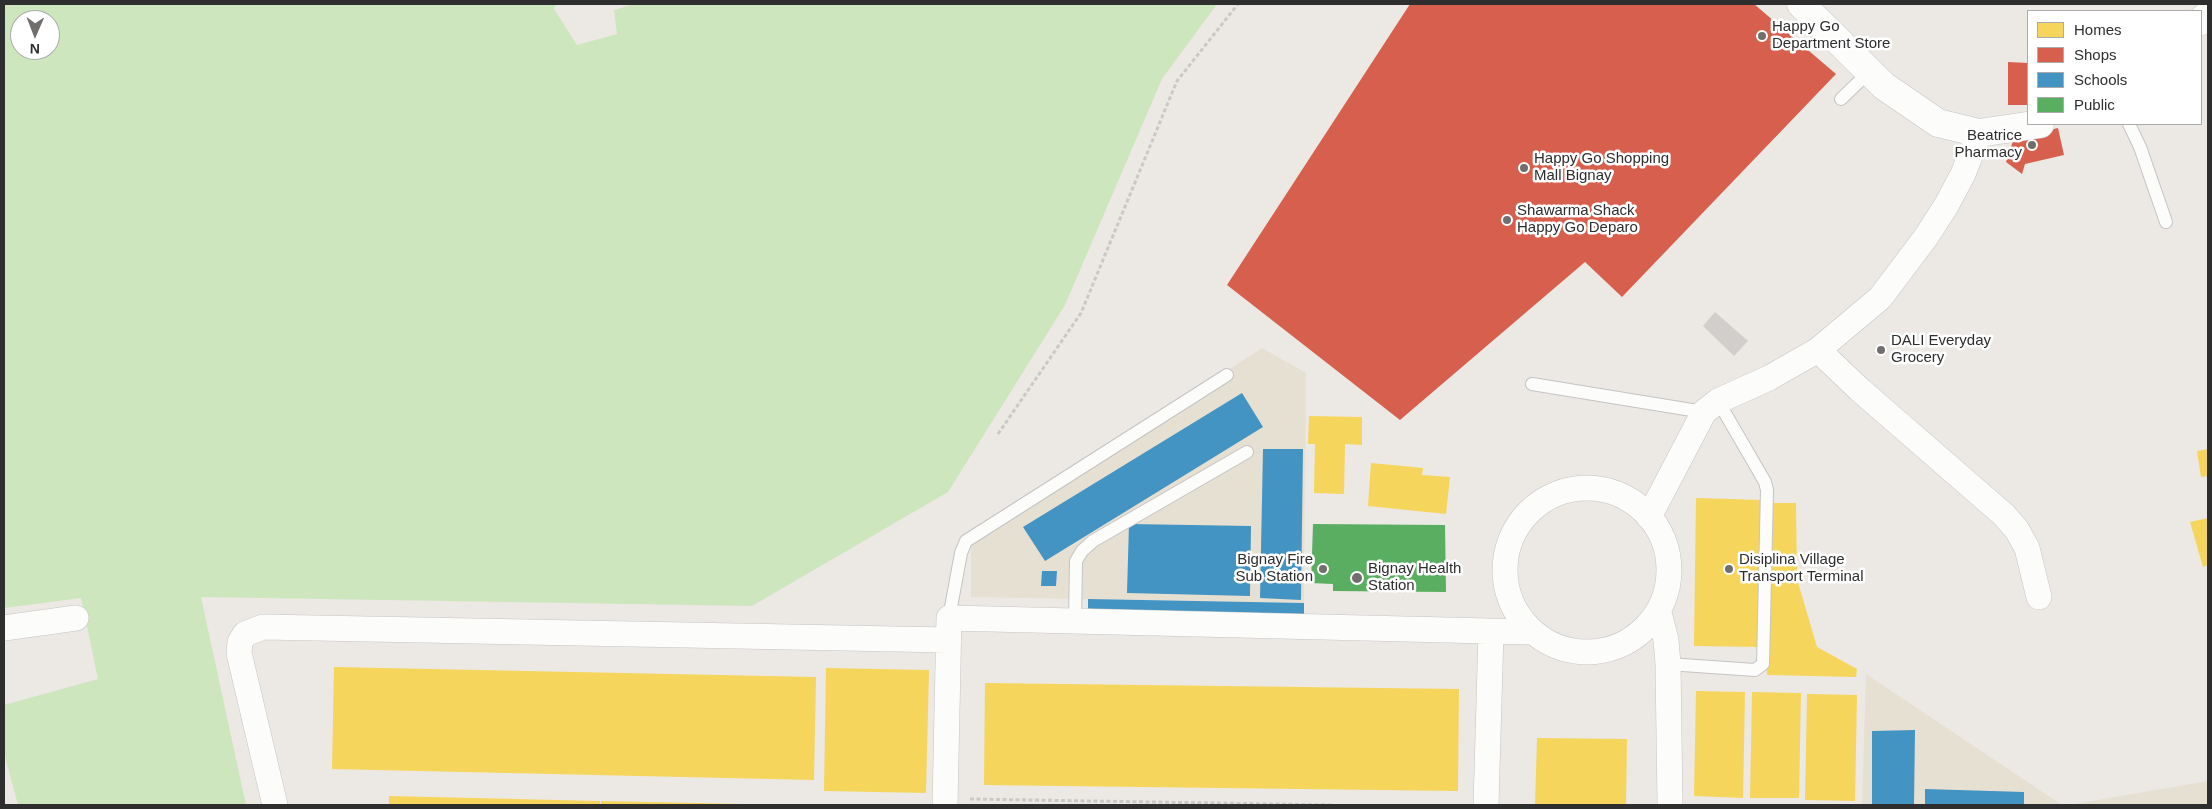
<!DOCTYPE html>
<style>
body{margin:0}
#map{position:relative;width:2212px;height:809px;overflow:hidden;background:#ece8e4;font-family:Arial,sans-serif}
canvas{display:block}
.frame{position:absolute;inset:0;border:5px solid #2e2e2e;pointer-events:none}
.legend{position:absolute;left:2027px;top:10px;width:175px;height:115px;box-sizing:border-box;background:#fff;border:1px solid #ababab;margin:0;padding:6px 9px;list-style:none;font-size:15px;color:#2e2e2e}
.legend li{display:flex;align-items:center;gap:10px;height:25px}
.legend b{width:25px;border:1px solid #ababab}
.north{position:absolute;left:10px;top:10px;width:50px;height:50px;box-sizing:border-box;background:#fff;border:1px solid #ababab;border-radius:50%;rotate:181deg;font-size:14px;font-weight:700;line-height:20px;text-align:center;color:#2e2e2e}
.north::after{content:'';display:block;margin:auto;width:18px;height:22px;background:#706f6e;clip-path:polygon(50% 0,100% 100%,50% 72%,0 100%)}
</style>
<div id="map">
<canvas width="2212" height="809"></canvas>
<div class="frame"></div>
<ul class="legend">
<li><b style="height:14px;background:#f6d55c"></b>Homes</li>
<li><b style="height:14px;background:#d6604d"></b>Shops</li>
<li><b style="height:14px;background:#4393c3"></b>Schools</li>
<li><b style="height:14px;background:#5aae61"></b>Public</li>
</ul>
<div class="north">N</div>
</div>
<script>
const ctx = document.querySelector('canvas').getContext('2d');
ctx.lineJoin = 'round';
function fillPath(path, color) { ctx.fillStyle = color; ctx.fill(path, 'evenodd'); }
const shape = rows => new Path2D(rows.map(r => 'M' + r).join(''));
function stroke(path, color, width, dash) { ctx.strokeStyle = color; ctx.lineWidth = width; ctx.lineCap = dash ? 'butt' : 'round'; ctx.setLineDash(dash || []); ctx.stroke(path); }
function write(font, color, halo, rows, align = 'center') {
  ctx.font = font + ' Arial,sans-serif'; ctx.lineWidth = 5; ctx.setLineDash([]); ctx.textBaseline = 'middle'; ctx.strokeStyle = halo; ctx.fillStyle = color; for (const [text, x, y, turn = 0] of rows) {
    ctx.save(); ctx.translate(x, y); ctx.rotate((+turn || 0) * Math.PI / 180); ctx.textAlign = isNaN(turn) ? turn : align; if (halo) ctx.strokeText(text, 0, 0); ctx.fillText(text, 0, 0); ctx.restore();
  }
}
fillPath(shape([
 [1262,348,1306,373,1304,603,971,597,971,538],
 [1866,674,2062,805,1862,805],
 [2208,781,2208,805,2069,805]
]), '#e6e0d3');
fillPath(shape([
 [4,4,556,4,554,9,577,45,617,34,614,10,634,4,1217,4,1162,79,1065,305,948,492,752,606,201,597,246,805,18,805,4,753,4,705,98,679,81,598,4,608],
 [20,20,50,20,50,50,20,50]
]), '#cee6be');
fillPath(shape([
 [1309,416,1362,417,1362,445,1345,444,1344,494,1314,493,1315,444,1308,444],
 [2208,449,2208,476,2201,477,2197,451],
 [1371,463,1423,468,1422,475,1450,477,1446,514,1368,506],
 [1696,498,1762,500,1760,647,1694,646],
 [1769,503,1796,503,1797,579,1817,647,1857,669,1856,677,1767,675],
 [2208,518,2208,565,2203,567,2190,522],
 [334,667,816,677,814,780,332,769],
 [826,668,929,670,926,793,824,791],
 [985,683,1459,689,1458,791,984,785],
 [1696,691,1745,692,1743,798,1694,796],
 [1752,692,1801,693,1799,798,1750,798],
 [1807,694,1857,695,1855,801,1805,800],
 [1537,738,1627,739,1626,805,1535,805],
 [389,796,600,801,600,805,389,805],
 [601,801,744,804,744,805,601,805]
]), '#f6d55c');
fillPath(shape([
 [1410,4,1754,4,1836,74,1622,297,1585,262,1400,420,1227,285],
 [2008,62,2028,63,2028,105,2008,105],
 [2058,128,2064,155,2025,164,2022,174,2006,162,2014,138]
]), '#d6604d');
fillPath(shape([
 [1242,393,1263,427,1045,561,1023,527],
 [1263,449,1303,449,1301,600,1260,598],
 [1129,524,1251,526,1250,596,1127,593],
 [1042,571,1057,571,1056,586,1041,586],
 [1088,599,1304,603,1304,620,1088,614],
 [1915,730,1914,805,1872,805,1872,731],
 [1925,789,2024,792,2024,805,1925,805]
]), '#4393c3');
fillPath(shape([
 [1313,524,1445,525,1446,592,1333,591,1333,584,1311,583]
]), '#5aae61');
fillPath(shape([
 [1715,312,1748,341,1734,356,1703,326]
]), '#d1cecb');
const service = shape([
 [1841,99,1870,71],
 [2129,124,2140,147,2166,222],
 [1532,384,1704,412],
 [949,618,961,553,966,541,1227,375],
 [1075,621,1076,561,1082,551,1093,541,1247,452],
 [1668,664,1755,670,1763,664,1767,490,1765,482,1718,401]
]);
const minor = shape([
 [1818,350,1859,389,2004,515,2017,530,2027,548,2039,597],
 '1505 570a82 82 0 1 1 164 0a82 82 0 1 1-164 0Z',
 [1649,517,1704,412,1718,401,1769,378,1818,350,1880,298,1926,237,1946,206,1963,174,1979,133],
 [1659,613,1666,640,1668,664,1670,805],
 [4,628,76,618],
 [275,805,239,653,240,642,245,634,263,627,949,640],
 [945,805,949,618,1530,632],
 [1486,805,1491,632]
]);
const secondary = shape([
 [1801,4,1884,86,1938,123,1979,133,2040,124],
 [2201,21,2208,15]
]);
stroke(service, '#c5c4c5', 14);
stroke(minor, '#c5c4c5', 26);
stroke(secondary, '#c5c4c5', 29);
stroke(shape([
 [998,434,1081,313,1177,81,1238,4],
 [970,799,1334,805]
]), '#c9c9c8', 3, [4, 2.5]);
stroke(service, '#fcfcfb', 12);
stroke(minor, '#fcfcfb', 25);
stroke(secondary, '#fcfcfb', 28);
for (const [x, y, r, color] of [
 [1762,36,5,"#706f6e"],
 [2032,145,5,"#706f6e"],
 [1524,168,5,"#706f6e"],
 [1507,220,5,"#706f6e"],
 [1881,350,5,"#706f6e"],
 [1323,569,5,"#706f6e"],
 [1729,569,5,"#706f6e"],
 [1357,578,6,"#706f6e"]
]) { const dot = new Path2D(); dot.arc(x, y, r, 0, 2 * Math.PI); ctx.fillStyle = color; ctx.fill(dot); stroke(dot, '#fff', 2); }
write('15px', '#2e2e2e', '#fff', [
 ["Happy Go",1772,27],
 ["Department Store",1772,44],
 ["Beatrice",2022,136,"right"],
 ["Pharmacy",2022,153,"right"],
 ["Happy Go Shopping",1534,159],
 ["Mall Bignay",1534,176],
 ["Shawarma Shack",1517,211],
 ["Happy Go Deparo",1517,228],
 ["DALI Everyday",1891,341],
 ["Grocery",1891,358],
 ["Bignay Fire",1313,560,"right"],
 ["Sub Station",1313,577,"right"],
 ["Disiplina Village",1739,560],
 ["Transport Terminal",1739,577],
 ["Bignay Health",1368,569],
 ["Station",1368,586]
], 'left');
</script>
